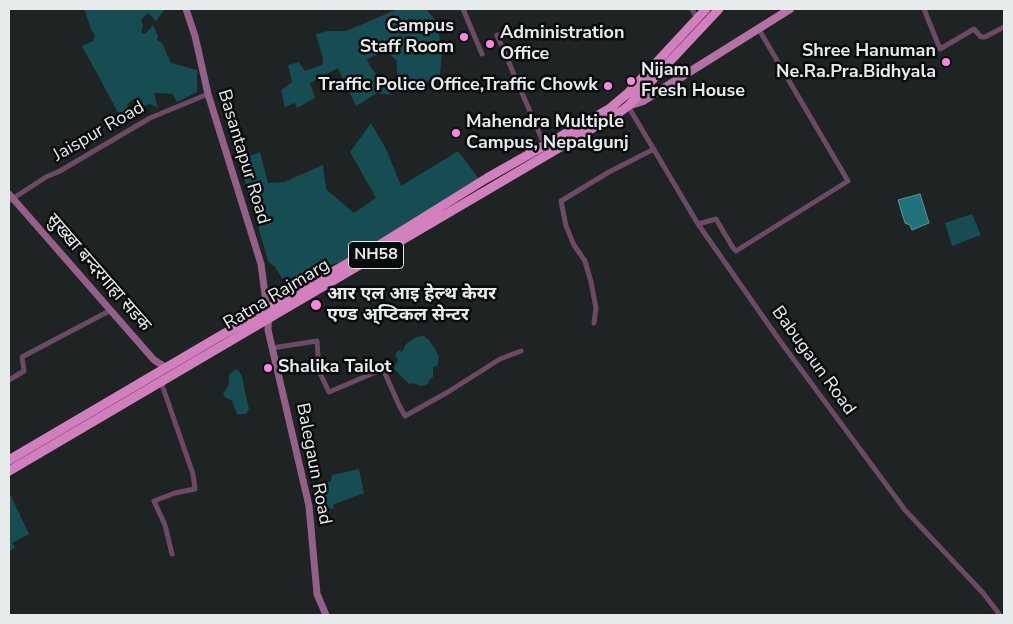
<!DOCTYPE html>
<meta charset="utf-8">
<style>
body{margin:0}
#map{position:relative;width:1013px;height:624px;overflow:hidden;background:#1e2324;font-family:"Nunito Sans",sans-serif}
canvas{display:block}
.frame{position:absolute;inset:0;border:10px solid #e7ebeb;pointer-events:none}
</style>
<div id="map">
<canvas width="1013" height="624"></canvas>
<div class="frame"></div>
</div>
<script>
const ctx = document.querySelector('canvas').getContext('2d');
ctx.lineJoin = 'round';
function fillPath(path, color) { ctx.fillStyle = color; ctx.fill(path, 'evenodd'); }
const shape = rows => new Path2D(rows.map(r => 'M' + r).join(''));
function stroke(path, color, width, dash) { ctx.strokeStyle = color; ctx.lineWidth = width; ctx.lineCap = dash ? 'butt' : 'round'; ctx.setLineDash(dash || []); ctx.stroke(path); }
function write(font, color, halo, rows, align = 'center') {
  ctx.font = font + ' "Nunito Sans","Noto Sans Devanagari",sans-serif'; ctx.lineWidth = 5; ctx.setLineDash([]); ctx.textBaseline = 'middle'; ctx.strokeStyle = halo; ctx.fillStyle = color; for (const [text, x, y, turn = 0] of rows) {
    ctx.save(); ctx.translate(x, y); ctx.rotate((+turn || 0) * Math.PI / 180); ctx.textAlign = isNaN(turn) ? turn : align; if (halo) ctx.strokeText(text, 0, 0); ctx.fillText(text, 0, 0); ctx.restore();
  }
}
fillPath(shape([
 [84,9,165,9,156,21,148,13,141,20,143,26,141,33,145,34,153,25,158,36,157,40,162,43,171,63,197,70,197,92,177,102,172,94,154,93,158,108,150,104,141,107,134,99,127,104,128,110,121,118,82,46,93,41,95,36,91,29],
 [398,9,426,9,437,22,442,52,440,76,409,90,397,75,397,61,386,51,367,59,370,66,392,95,377,93,356,106,338,68,310,83,315,98,297,108,295,103,285,107,281,90,292,82,288,65,299,62,305,71,322,65,323,59,316,34,328,31,346,31],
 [371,123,387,151,401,186,458,151,479,179,343,262,329,265,307,279,282,278,275,267,268,261,239,160,260,152,268,183,284,182,323,165,326,189,354,213,376,198,350,152],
 [972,214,981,235,952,246,945,223],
 [424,336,430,341,439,356,438,363,437,366,433,367,433,377,430,379,428,384,422,386,412,383,410,385,395,370,394,368,398,360,395,354,399,350,402,352,406,344,416,337],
 [235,369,239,371,242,377,249,409,246,414,237,414,232,401,225,397,223,394,229,384,229,375],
 [359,469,364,493,333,505,334,509,327,508,325,512,322,511,315,514,314,499,324,483,331,481,332,475],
 [9,492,29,534,12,543,15,548,9,551]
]), '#154d52');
const water = shape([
 [920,194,929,223,912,230,910,225,905,223,898,200,920,194]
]);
fillPath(water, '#1f717a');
stroke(water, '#5b969c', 1);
stroke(shape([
 [463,9,482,54],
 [692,9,696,17,699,16],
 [924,9,940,49,974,29,981,37,985,37,1004,27],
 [497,35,544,144,546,143],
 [628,106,698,224,780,341,905,510,983,593,1000,615],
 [9,201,46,177,60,171,150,118,208,94],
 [698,224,716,219,733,248,736,251,848,181,758,28],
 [594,323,596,308,591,282,585,261,574,245,566,226,561,201,609,172,654,149],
 [272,348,317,341,319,371,329,392,383,369,399,405,405,416,448,392,500,359,521,351],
 [9,380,24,371,22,357,111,310],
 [161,382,193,474,195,489,175,493,154,501,165,525,172,554]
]), '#6c4a63', 5);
stroke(shape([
 [186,9,195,36,208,94,261,264,266,302,269,307,268,330,309,506,317,594,326,615],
 [9,194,154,360,167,368]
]), '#956087', 7);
stroke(shape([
 [628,106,643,101,790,9]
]), '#b571a3', 8);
stroke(shape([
 [9,460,220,336,371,250,487,178,609,109,628,93,706,9],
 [9,471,620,112,628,106,719,9]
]), '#d27fbd', 9);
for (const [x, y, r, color] of [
 [464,37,5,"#fe86e1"],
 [490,44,5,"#fe86e1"],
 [946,62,5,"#fe86e1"],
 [631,81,5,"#fe86e1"],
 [608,86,5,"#fe86e1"],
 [456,133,5,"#fe86e1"],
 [316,305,6,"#fe86e1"],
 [268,368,5,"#fe86e1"]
]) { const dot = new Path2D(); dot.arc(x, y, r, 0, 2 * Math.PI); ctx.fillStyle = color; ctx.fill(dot); stroke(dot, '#0a0c0c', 2); }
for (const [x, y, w] of [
 [376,255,55]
]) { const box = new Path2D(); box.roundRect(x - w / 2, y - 13.5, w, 27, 4); ctx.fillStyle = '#0a0c0c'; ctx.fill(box); stroke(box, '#e7ebeb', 1); }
write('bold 16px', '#e7ebeb', null, [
 ["NH58",376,255]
]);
write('bold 18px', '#e7ebeb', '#0a0c0c', [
 ["Campus",454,27,"right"],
 ["Staff Room",454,48,"right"],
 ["Administration",500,34],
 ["Office",500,55],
 ["Shree Hanuman",936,52,"right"],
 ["Ne.Ra.Pra.Bidhyala",936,73,"right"],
 ["Nijam",641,71],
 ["Fresh House",641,92],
 ["Traffic Police Office,Traffic Chowk",598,86,"right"],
 ["Mahendra Multiple",466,123],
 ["Campus, Nepalgunj",466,144],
 ["आर एल आइ हेल्थ केयर",327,295],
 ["एण्ड अ्प्टिकल सेन्टर",327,316],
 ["Shalika Tailot",278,368]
], 'left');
write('18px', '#e7ebeb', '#0a0c0c', [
 ["Jaispur Road",99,132,-30],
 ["Basantapur Road",243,157,73],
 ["सुख्खा बन्दरगाहा सडक",98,273,49],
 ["Ratna Rajmarg",277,295,-31],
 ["Babugaun Road",813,361,54],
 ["Balegaun Road",313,464,79]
]);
</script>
